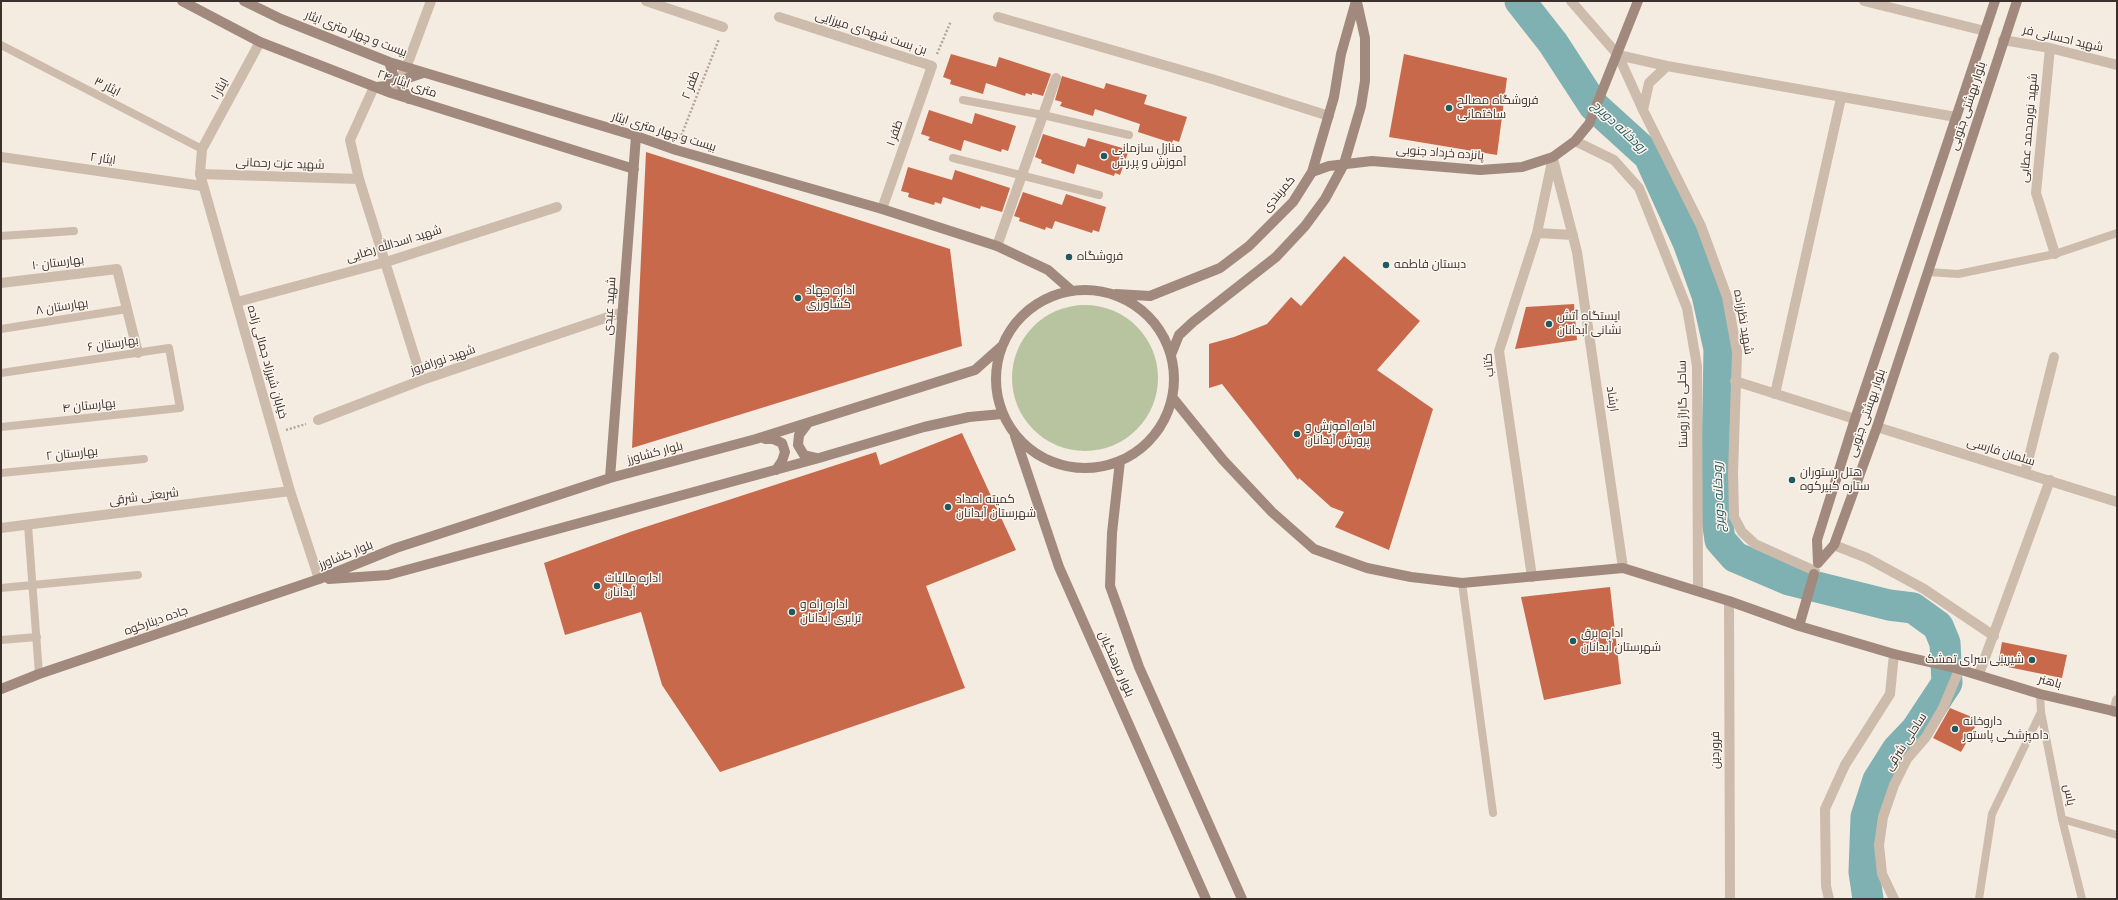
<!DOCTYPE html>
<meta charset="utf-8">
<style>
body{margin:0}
#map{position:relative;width:2118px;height:900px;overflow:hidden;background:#f4ebe1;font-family:Karla,sans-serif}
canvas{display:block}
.frame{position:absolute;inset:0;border:2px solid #3b302b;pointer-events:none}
</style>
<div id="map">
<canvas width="2118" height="900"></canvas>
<div class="frame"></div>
</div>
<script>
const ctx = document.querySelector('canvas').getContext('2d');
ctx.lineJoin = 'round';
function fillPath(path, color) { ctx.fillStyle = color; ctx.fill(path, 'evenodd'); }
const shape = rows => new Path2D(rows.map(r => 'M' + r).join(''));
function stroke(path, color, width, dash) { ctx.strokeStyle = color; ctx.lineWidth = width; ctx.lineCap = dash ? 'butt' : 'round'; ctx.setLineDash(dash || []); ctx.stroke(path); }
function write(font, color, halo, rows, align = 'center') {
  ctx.font = font + ' Karla,Cairo,sans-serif'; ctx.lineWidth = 3; ctx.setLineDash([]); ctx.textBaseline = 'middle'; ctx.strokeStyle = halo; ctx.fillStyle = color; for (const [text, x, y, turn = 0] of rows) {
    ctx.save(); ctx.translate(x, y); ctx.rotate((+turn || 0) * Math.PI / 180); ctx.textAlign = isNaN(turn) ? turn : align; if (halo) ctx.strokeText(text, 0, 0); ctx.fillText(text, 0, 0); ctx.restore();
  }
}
fillPath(shape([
 '1012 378a73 73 0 1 1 146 0a73 73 0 1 1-146 0Z'
]), '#b8c4a0');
stroke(shape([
 [1520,1,1553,43,1594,106,1649,156,1688,242,1707,295,1719,349,1716,512,1720,540,1735,557,1789,580,1889,605,1913,608,1938,626,1945,643,1947,683,1916,730,1897,750,1878,780,1866,817,1864,872,1868,899]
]), '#7fb0b2', 31);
fillPath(shape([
 [951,54,996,67,999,57,1051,74,1043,96,1032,93,1032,95,1026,93,1025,96,986,83,983,94,950,84,951,80,943,77],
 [1404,54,1507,78,1497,155,1389,137],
 [1062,76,1104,89,1106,83,1147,95,1144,104,1187,117,1179,142,1173,140,1172,143,1138,132,1140,124,1095,109,1093,116,1060,106,1062,102,1055,100],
 [929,110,972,124,975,113,1016,126,1008,151,1002,149,1001,152,964,140,961,151,928,140,930,137,921,134],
 [1043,134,1085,147,1088,138,1129,150,1120,175,1115,173,1114,176,1077,164,1074,174,1041,163,1042,160,1035,157],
 [646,152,950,249,962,346,632,448],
 [908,167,952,180,955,170,1010,188,1002,212,981,206,980,209,943,197,941,204,935,202,934,205,908,197,909,193,901,191],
 [1023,192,1062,205,1066,194,1106,207,1099,232,1093,230,1092,233,1055,221,1052,229,1046,227,1045,230,1019,221,1020,218,1014,216],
 [1344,256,1420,321,1377,370,1433,409,1389,550,1335,527,1344,512,1331,507,1299,478,1298,480,1222,384,1209,388,1209,344,1234,337,1267,324,1291,297,1301,306],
 [1574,304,1577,340,1515,349,1526,307],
 [962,433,1016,550,926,586,965,688,720,772,662,685,641,612,565,635,544,563,630,532,876,452,880,465],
 [1610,587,1621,684,1544,700,1521,597],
 [2002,642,2067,655,2062,678,1998,665],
 [1950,708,1979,720,1961,752,1933,738]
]), '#c8694b');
stroke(shape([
 [937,54,951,21],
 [680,139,719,39],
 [286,430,306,424]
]), '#b9a596', 2.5, [2, 2]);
stroke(shape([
 [1,45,202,149],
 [963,100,1043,115,1129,135],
 [953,158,1099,195],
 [1,236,74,231],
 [1928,272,1958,274,2055,254,2117,233],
 [1,329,127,309],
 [1,373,169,348,180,408,1,427],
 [1,473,144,459],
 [28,525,39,674],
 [1462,583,1493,813],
 [1,588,138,575],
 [1,640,37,637],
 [2040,694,2041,712,2062,819,2082,899],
 [2062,819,2117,835],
 [1979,899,1992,814,2041,712]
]), '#cdbbac', 8);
stroke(shape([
 [646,1,723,27],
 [1571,1,1618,55,1667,66,1956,117],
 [1864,1,1985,31],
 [779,17,932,66,882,209],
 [998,17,1212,79,1329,116],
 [2003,40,2050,48,2117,65],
 [2050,48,2036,193,2055,254],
 [1618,55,1643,110,1701,226,1727,297,1737,352,1733,473,1734,517,1742,532,1755,544,1815,571],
 [374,87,350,140,359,179,422,380],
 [391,93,406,68,431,1],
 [1643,110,1649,83,1667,66],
 [1575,141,1614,160,1639,188,1687,308,1697,366,1698,591],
 [1,157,202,186],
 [1553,159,1577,252,1623,568],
 [200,174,359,179],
 [1537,233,1573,235],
 [997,246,1056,78],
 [1,283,117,269,138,353],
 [237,302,386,262,557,207],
 [1735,381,1855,419],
 [1775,394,1841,98],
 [318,420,422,380,623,312],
 [1877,427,2117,502],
 [2025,473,2054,357],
 [1834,545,1867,558,1924,589,1994,636],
 [1532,577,1499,351,1537,233,1553,157],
 [1729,601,1730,899],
 [1979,674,2050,480],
 [2114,712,2117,700],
 [1829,899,1826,886,1825,809,1845,765,1890,694,1894,654],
 [1894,899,1882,874,1879,845,1883,817,1894,785,1907,759,1926,737,1943,708,1959,670]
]), '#cdbbac', 10);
stroke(shape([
 [260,42,202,149,200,174,290,491,319,579],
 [1,528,290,491]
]), '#cdbbac', 10);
stroke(shape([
 [182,1,260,42,391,93,634,169],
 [244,1,281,19,389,62,636,136,676,150,882,209,997,246,1048,270,1072,291],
 [376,87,386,86,394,77,389,62],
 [409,99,403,90,402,85,405,79,423,73],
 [1312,172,1329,166,1372,161,1480,170,1522,167,1553,157,1575,141,1589,124,1638,1],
 '996 379a89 89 0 1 1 178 0a89 89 0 1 1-178 0Z',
 [1116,294,1150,296,1220,268,1249,246,1293,202,1312,172,1334,97,1341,54,1356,1],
 [1171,355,1179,335,1193,322,1276,257,1305,226,1325,199,1344,164,1361,106,1365,81,1365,38,1357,2],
 [1172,397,1223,460,1272,512,1314,549,1367,568,1411,577,1462,583,1623,568,1729,601,1799,626,1894,654,1955,668,2040,694,2117,712],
 [808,423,799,435,798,445,804,455,817,458],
 [1015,436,1059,567,1206,899],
 [765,439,773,439,782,443,785,452,782,461,776,470],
 [1120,461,1112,533,1110,586,1139,667,1242,899],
 [610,478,636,136],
 [1818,563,1834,545,1877,427,2017,1],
 [1818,563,1817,540,1855,419,1995,1],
 [329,579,388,575,819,458,924,427,969,417,1002,414],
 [1799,626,1814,574],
 [1,689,39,674,319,579,396,548,610,478,756,439,975,370,1002,346]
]), '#a18a7d', 10);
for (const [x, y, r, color] of [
 [1449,108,4,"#1f5a5e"],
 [1104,156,4,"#1f5a5e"],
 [1069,257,4,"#1f5a5e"],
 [1386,265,4,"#1f5a5e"],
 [798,298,4,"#1f5a5e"],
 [1549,324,4,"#1f5a5e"],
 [1297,434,4,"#1f5a5e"],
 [1792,480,4,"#1f5a5e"],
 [948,507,4,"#1f5a5e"],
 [597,586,4,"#1f5a5e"],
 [792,612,4,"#1f5a5e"],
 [1573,641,4,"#1f5a5e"],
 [2032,660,4,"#1f5a5e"],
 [1955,729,4,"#1f5a5e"]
]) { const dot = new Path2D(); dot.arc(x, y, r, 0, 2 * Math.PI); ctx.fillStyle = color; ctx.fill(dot); stroke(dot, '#fbf5ee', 1.5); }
write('12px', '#3b302b', '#fbf5ee', [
 ["بن بست شهدای میرزایی",871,33,18],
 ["بیست و چهار متری ایثار",356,34,21],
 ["شهید احسانی فر",2063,39,13],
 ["۲۴ متری ایثار",407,84,19],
 ["ظفر ۲",691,85,-69],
 ["ایثار ۳",107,87,27],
 ["ایثار ۱",220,89,-62],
 ["بلوار بهشتی جنوبی",1968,106,-72],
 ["شهید نورمحمد عطایی",2029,128,-85],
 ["بیست و چهار متری ایثار",664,132,17],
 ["ظفر ۱",895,133,-71],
 ["پانزده خرداد جنوبی",1440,153,4],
 ["ایثار ۲",103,159,8],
 ["شهید عزت رحمانی",280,164,2],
 ["کمربندی",1279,194,-50],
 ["شهید اسدالله رضایی",394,244,-17],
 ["بهارستان ۱۰",58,263,-7],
 ["شهید عبدی",610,306,-86],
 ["بهارستان ۸",62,307,-9],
 ["شهید نظرزاده",1743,322,80],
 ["بهارستان ۶",113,344,-8],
 ["شهید نورافروز",443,360,-19],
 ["خیابان شیرزاد جمالی زاده",267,362,74],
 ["کتاب",1489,365,-95],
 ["ارشاد",1612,399,82],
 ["ساحلی گاراژ روستا",1683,404,-91],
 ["بهارستان ۴",89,406,-6],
 ["بلوار بهشتی جنوبی",1867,413,-71],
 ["سلمان فارسی",2001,452,17],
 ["بلوار کشاورز",655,453,-15],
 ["بهارستان ۲",72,454,-6],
 ["شریعتی شرقی",144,497,-7],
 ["بلوار کشاورز",346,555,-22],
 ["جاده دینارکوه",156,621,-19],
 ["بلوار فرهنگیان",1116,664,66],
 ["باهنر",2050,682,15],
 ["ساحلی شرقی",1906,742,-57],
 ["فروردین",1716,750,-90],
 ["یاس",2069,795,79]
]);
write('12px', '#3b302b', '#fbf5ee', [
 ["فروشگاه مصالح",1457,101],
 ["ساختمانی",1457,115],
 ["منازل سازمانی",1112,149],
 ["آموزش و پر.رش",1112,163],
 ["فروشگاه",1077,257],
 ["دبستان فاطمه",1394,265],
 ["اداره جهاد",806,291],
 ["کشاورزی",806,305],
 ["ایستگاه آتش",1557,317],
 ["نشانی آبدانان",1557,331],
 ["اداره آموزش و",1305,427],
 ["پرورش آبدانان",1305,441],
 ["هتل رستوران",1800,473],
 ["ستاره کبیرکوه",1800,487],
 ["کمیته امداد",956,500],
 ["شهرستان آبدانان",956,514],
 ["اداره مالیات",605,579],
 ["آبدانان",605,593],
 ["اداره راه و",800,605],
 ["ترابری آبدانان",800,619],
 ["اداره برق",1581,634],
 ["شهرستان آبدانان",1581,648],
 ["شیرینی سرای تمشک",2024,660,"right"],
 ["داروخانه",1963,722],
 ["دامپزشکی پاستور",1963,736]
], 'left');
write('italic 13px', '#1f5a5e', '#fbf5ee', [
 ["رودخانه دویرج",1619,127,43],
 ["رودخانه دویرج",1719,497,-92]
]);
</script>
